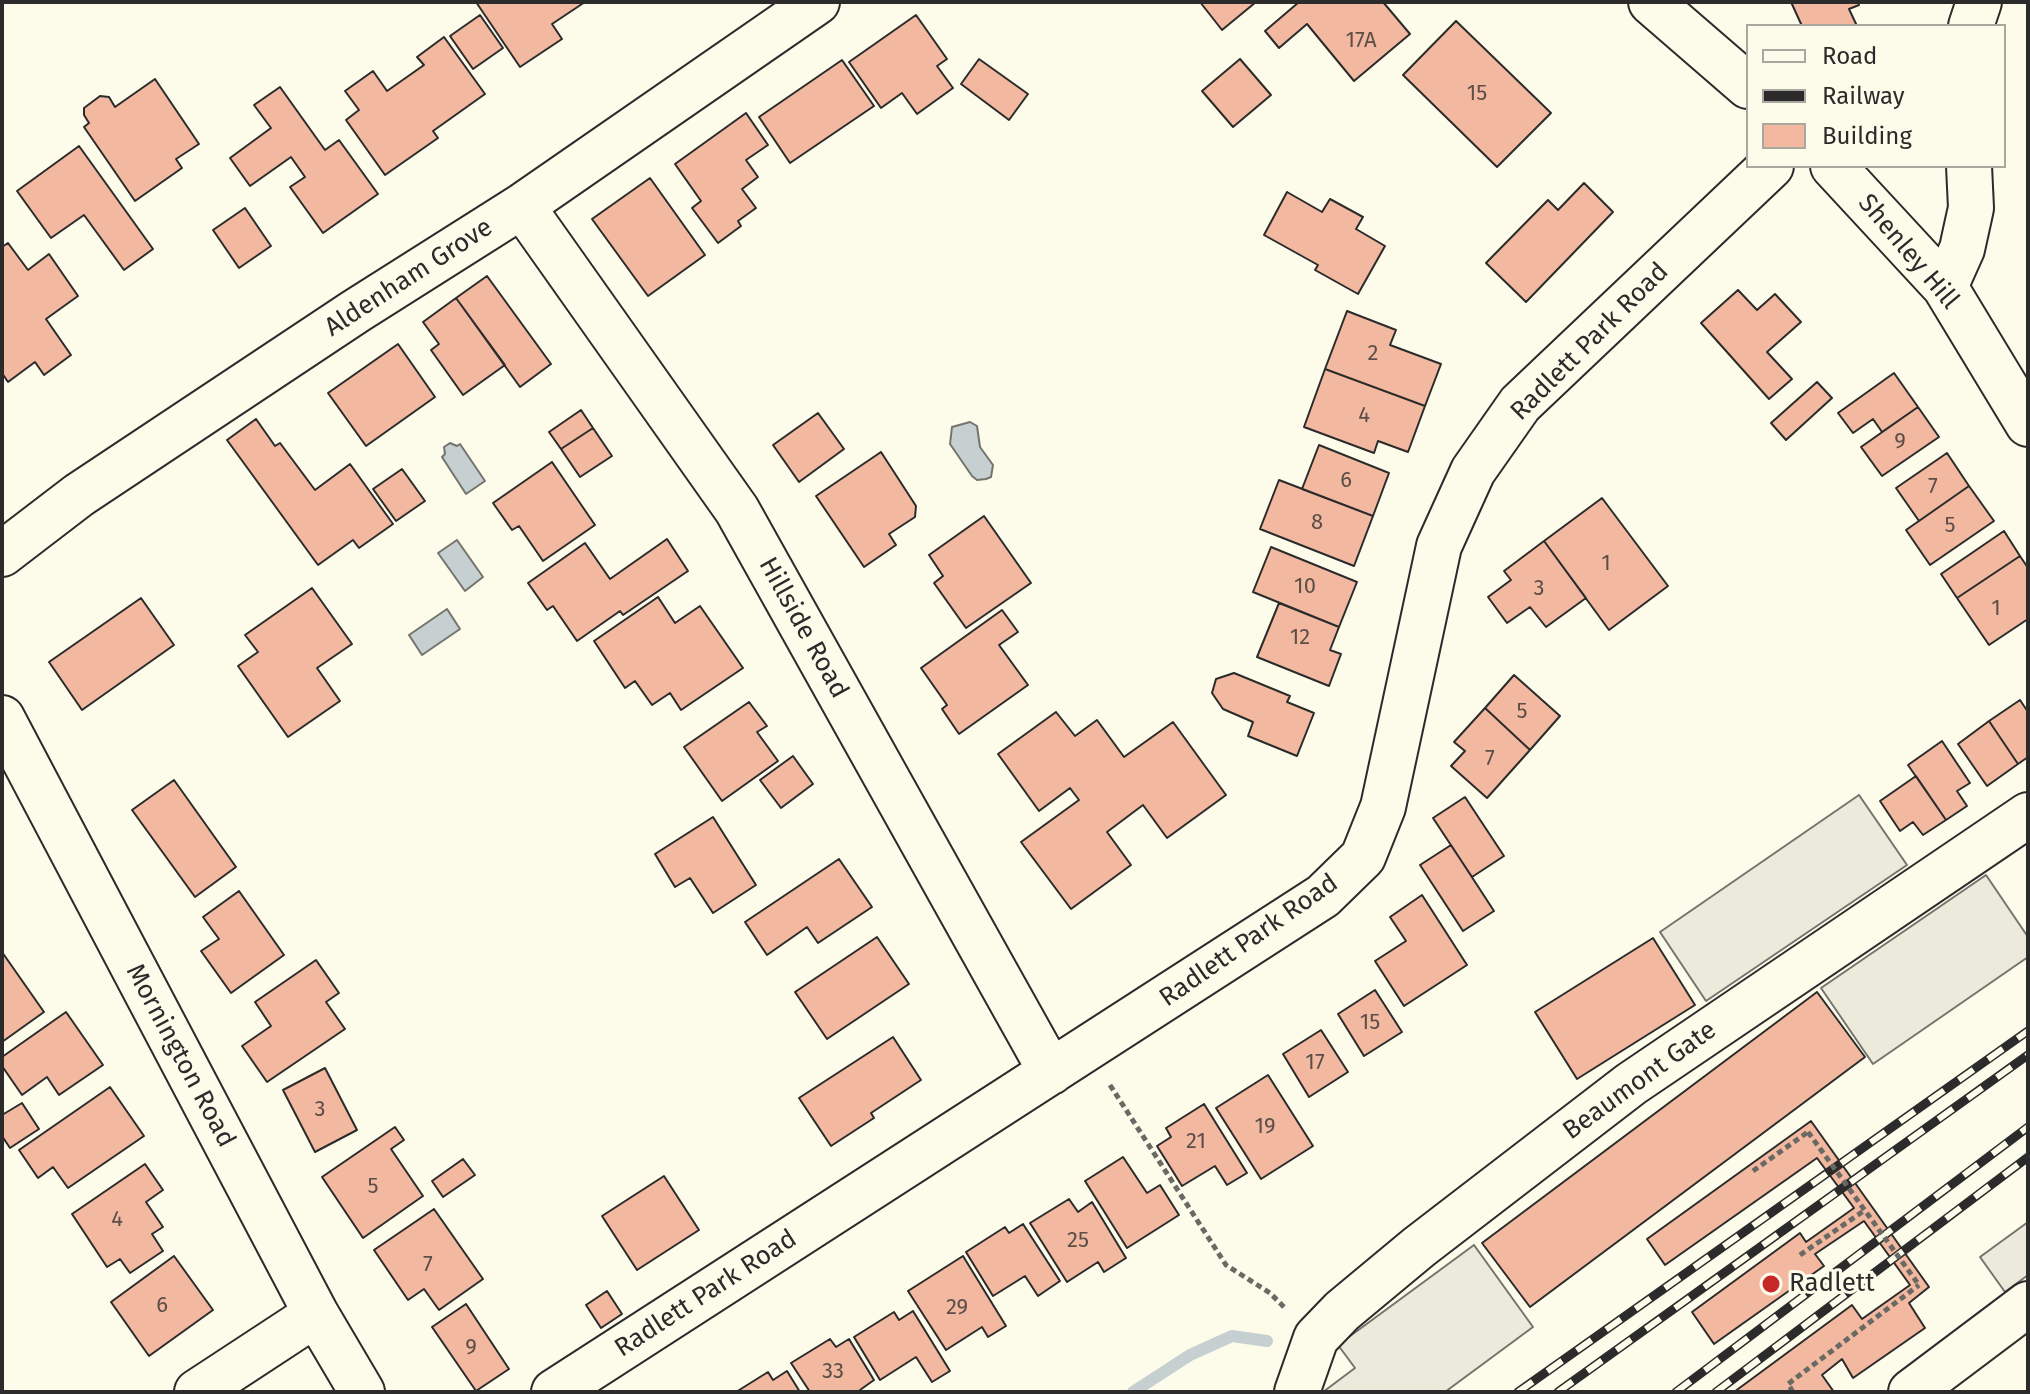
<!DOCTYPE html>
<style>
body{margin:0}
#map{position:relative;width:2030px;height:1394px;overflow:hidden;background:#fdfbea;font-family:"Fira Sans",sans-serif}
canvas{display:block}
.frame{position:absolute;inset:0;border:4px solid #2b2b2b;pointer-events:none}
.legend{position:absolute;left:1746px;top:24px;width:260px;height:144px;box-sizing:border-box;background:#fdfbea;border:2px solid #a9a89e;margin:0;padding:10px 14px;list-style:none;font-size:24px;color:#2b2b2b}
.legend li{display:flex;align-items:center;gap:16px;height:40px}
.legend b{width:40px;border:2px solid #a9a89e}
</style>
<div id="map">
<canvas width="2030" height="1394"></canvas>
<div class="frame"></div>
<ul class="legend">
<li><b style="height:10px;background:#fdfbea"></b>Road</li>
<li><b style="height:10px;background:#2b2b2b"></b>Railway</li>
<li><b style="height:22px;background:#f2b8a0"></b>Building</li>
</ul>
</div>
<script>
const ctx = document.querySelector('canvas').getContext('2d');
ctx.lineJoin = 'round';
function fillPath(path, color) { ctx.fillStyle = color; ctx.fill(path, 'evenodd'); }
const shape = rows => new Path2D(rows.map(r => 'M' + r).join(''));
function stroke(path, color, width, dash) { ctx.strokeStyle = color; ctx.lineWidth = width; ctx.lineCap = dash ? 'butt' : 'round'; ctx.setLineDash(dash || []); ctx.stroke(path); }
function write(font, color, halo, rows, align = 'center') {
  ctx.font = font + ' "Fira Sans",sans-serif'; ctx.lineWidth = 6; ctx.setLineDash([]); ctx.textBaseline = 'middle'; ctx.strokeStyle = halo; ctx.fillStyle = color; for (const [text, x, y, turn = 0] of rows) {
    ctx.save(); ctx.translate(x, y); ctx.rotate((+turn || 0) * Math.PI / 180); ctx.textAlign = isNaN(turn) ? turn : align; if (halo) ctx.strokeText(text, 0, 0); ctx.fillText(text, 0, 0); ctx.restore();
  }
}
const parking = shape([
 [1859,795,1907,865,1706,1001,1660,932,1859,795],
 [1986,875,2028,937,2028,957,1873,1064,1821,988,1986,875],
 [2028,1222,2028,1275,2005,1292,1980,1257,2028,1222],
 [1474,1245,1533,1327,1445,1392,1323,1392,1355,1368,1338,1345,1474,1245]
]);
fillPath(parking, '#eceadb');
stroke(parking, '#74746e', 2);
const water = shape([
 [970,422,977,426,980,447,993,465,991,477,986,479,977,480,972,476,950,444,952,427,970,422],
 [450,443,457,446,460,444,485,481,466,494,442,457,445,454,444,447,450,443],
 [457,540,483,577,465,591,438,553,457,540],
 [447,609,460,629,422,655,409,635,447,609]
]);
fillPath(water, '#c7d0d0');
stroke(water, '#74746e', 2);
stroke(shape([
 [1133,1392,1190,1355,1232,1336,1267,1341]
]), '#c7d0d0', 12);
const building = shape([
 [476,2,585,2,552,24,562,39,520,67,476,2],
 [1200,2,1256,2,1222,30,1200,2],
 [1299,2,1383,2,1410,34,1354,81,1307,24,1279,48,1265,31,1299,2],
 [1791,2,1858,2,1859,5,1849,9,1857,26,1802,26,1791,2],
 [480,15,503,48,473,69,450,36,480,15],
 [916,15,947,59,937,66,953,88,917,114,902,93,881,108,849,62,916,15],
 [1456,21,1551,113,1497,167,1403,75,1456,21],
 [444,37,485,94,433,131,438,138,385,175,346,120,359,110,345,91,373,71,387,91,424,65,417,57,444,37],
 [979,59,1028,94,1009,120,961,84,979,59],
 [1240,59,1271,95,1233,127,1202,91,1240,59],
 [842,60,874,106,790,163,759,117,842,60],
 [155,79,199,144,176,159,182,168,135,201,84,127,89,123,84,115,84,108,100,96,109,97,115,107,155,79],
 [280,87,325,150,339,140,378,194,323,233,290,187,305,177,291,157,250,186,230,158,271,128,254,105,280,87],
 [746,113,768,145,746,160,758,177,742,189,756,208,738,221,741,226,718,243,692,208,701,201,675,164,746,113],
 [79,146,153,249,124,270,84,215,51,238,17,191,79,146],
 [650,178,705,255,648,296,592,219,650,178],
 [1584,183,1613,212,1526,302,1486,263,1548,200,1558,210,1584,183],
 [1287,192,1322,212,1330,199,1363,217,1356,229,1385,246,1358,294,1315,270,1318,265,1264,235,1287,192],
 [245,208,271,246,239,268,213,230,245,208],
 [8,243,28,270,49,254,78,296,46,319,71,355,44,375,35,362,8,382,2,373,2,247,8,243],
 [487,276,551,364,520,387,456,298,487,276],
 [1738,290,1757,310,1775,294,1801,322,1767,352,1792,379,1769,399,1701,323,1738,290],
 [456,298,505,365,463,395,431,350,439,344,423,322,456,298],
 [1347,311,1396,330,1390,345,1441,364,1425,406,1325,369,1347,311],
 [398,344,435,397,366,446,328,393,398,344],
 [1325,369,1425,406,1408,452,1378,441,1374,453,1304,427,1325,369],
 [1894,373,1918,407,1882,432,1873,419,1853,433,1838,413,1894,373],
 [1817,382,1832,398,1786,440,1771,423,1817,382],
 [1918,407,1939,437,1882,476,1861,447,1918,407],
 [581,410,593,428,561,449,549,432,581,410],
 [818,413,844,449,799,482,773,445,818,413],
 [256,419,275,446,280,443,315,490,350,464,393,524,359,548,353,540,318,565,227,440,256,419],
 [593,428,612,456,580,477,561,449,593,428],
 [1319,445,1389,473,1373,516,1302,489,1319,445],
 [881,452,916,506,915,517,889,534,896,545,864,567,816,496,881,452],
 [1947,453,1969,486,1919,521,1896,488,1947,453],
 [552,462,595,525,543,561,519,526,512,530,493,503,552,462],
 [402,469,425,501,396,521,373,489,402,469],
 [1279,480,1373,516,1354,566,1260,529,1279,480],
 [1969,486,1994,521,1930,565,1906,530,1969,486],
 [1602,498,1668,586,1609,630,1544,541,1602,498],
 [984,516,1031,583,966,628,934,583,943,576,929,555,984,516],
 [2004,531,2020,556,1957,598,1941,574,2004,531],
 [667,539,688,571,623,615,620,611,577,641,553,606,547,610,528,583,585,543,610,579,667,539],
 [1544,541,1586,598,1546,627,1530,607,1507,623,1488,597,1511,580,1504,571,1544,541],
 [1271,547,1357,582,1339,627,1253,592,1271,547],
 [2020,556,2028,568,2028,619,1989,645,1957,598,2020,556],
 [312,588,352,644,317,668,340,701,288,737,238,666,258,652,245,635,312,588],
 [658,597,675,623,700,606,743,668,681,710,670,693,652,705,635,681,625,688,594,641,658,597],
 [141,598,174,645,82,710,49,662,141,598],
 [1279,603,1339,627,1330,650,1341,654,1329,686,1257,657,1279,603],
 [1002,610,1018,632,999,645,1028,685,959,734,942,709,947,705,921,668,1002,610],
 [1234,673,1290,696,1287,702,1314,713,1297,756,1248,736,1253,722,1223,709,1212,693,1216,679,1234,673],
 [1514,675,1560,716,1530,750,1485,708,1514,675],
 [2020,700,2028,712,2028,757,2018,764,1989,721,2020,700],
 [749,702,767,726,757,732,778,761,722,801,684,747,749,702],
 [1485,708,1530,750,1487,798,1451,766,1465,751,1454,742,1485,708],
 [1056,712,1075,736,1097,720,1124,757,1173,722,1226,795,1167,838,1143,805,1107,832,1131,865,1071,909,1021,842,1079,800,1070,788,1039,811,998,754,1056,712],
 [1989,721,2018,764,1987,786,1958,744,1989,721],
 [1942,741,1970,783,1957,791,1967,806,1946,820,1908,765,1942,741],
 [793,756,813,784,781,808,760,780,793,756],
 [1916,776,1946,820,1923,835,1913,822,1900,831,1880,801,1916,776],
 [174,780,236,867,195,897,132,810,174,780],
 [1465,797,1504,856,1472,877,1433,818,1465,797],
 [713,817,756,885,713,913,690,878,675,887,655,854,713,817],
 [1451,845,1494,911,1463,931,1420,865,1451,845],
 [839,859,872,907,818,943,807,927,767,955,745,922,839,859],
 [239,891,284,955,231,993,201,951,219,939,203,917,239,891],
 [1422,895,1467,965,1404,1006,1375,961,1406,941,1390,917,1422,895],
 [877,937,909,984,827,1039,795,992,877,937],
 [1653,938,1695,1005,1577,1079,1535,1012,1653,938],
 [2,952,44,1012,2,1042,2,952],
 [316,960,339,993,326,1002,345,1029,267,1082,242,1046,271,1026,255,1002,316,960],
 [1375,990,1402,1032,1364,1056,1338,1014,1375,990],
 [1817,992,1865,1057,1530,1307,1482,1243,1817,992],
 [66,1012,103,1065,59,1095,47,1077,22,1095,2,1066,2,1057,66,1012],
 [1321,1030,1348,1072,1309,1097,1283,1054,1321,1030],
 [893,1037,921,1080,871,1113,874,1118,831,1146,799,1098,893,1037],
 [325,1068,357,1130,315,1152,283,1090,325,1068],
 [1268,1075,1313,1146,1261,1179,1216,1108,1268,1075],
 [110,1087,144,1136,68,1188,53,1167,38,1178,19,1150,110,1087],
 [22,1103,39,1129,10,1148,2,1136,2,1115,22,1103],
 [1204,1104,1247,1173,1227,1185,1215,1166,1182,1186,1157,1146,1171,1137,1166,1128,1204,1104],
 [1811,1121,1929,1287,1909,1303,1925,1328,1853,1378,1842,1359,1822,1375,1834,1392,1734,1392,1852,1305,1862,1319,1910,1285,1864,1221,1815,1254,1824,1266,1714,1344,1692,1312,1800,1233,1806,1242,1854,1208,1817,1158,1665,1265,1647,1239,1811,1121],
 [395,1127,404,1140,391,1149,423,1196,363,1238,322,1177,395,1127],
 [1123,1157,1147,1193,1160,1185,1179,1215,1127,1248,1085,1181,1123,1157],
 [463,1159,475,1175,443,1197,432,1181,463,1159],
 [145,1164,163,1190,146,1202,163,1227,152,1234,163,1251,130,1273,120,1259,107,1267,72,1214,145,1164],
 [664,1176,699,1230,637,1270,602,1216,664,1176],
 [1069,1199,1078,1212,1092,1202,1126,1258,1104,1272,1098,1262,1067,1282,1030,1223,1069,1199],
 [434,1209,483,1279,439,1310,424,1289,408,1300,374,1250,434,1209],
 [1023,1224,1060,1281,1038,1296,1025,1276,993,1296,966,1252,1005,1227,1009,1233,1023,1224],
 [174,1256,213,1310,149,1356,111,1302,174,1256],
 [963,1256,1006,1326,988,1337,982,1327,946,1350,908,1291,963,1256],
 [607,1291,622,1314,601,1328,586,1305,607,1291],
 [466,1304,509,1369,476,1391,432,1327,466,1304],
 [913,1311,950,1371,932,1382,916,1357,880,1380,854,1337,894,1312,899,1320,913,1311],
 [830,1339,836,1347,849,1339,874,1380,860,1390,861,1392,810,1392,791,1363,830,1339],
 [787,1371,800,1392,736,1392,768,1372,773,1380,787,1371]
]);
fillPath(building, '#f2b8a0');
stroke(building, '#2b2b2b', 2);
const minor = shape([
 [1651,2,1748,86],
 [1971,26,1979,2],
 [1833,166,1945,287,2028,424],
 [522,206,737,510,1051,1072],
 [1945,287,1962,249,1971,208,1969,166],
 [2,554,79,495,356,311,522,206,817,2],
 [2,718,316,1314,362,1392],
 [197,1392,316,1314],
 [554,1392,1323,896,1363,857,1383,807,1439,546,1473,471,1520,404,1771,166],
 [1297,1392,1316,1338,1342,1311,1419,1247,1631,1084,2028,815],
 [1911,1392,2028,1304]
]);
stroke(minor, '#2b2b2b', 48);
stroke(shape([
 [1110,1085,1226,1265,1270,1293,1286,1309],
 [1753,1171,1808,1132],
 [1800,1255,1865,1210],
 [1793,1392,1788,1384,1919,1285]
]), '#6a6964', 5, [6, 4]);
stroke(minor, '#fdfbea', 44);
const rail = shape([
 [1518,1392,2028,1031],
 [1558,1392,2028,1055],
 [1676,1392,2028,1127],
 [1716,1392,2028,1157]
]);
stroke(rail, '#2b2b2b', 9);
stroke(rail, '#fdfbea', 6, [18]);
stroke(shape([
 [1808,1132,1919,1285]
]), '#6a6964', 5, [6, 4]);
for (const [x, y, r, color] of [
 [1771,1284,10,"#c62828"]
]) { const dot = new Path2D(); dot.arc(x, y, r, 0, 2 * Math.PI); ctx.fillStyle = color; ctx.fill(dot); stroke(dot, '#fdfbea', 3); }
write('22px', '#5d4e48', null, [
 ["17A",1361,41],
 ["15",1477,94],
 ["2",1373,354],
 ["4",1364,416],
 ["9",1900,442],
 ["6",1346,481],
 ["7",1933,487],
 ["8",1317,523],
 ["5",1950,526],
 ["1",1606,564],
 ["10",1305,587],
 ["3",1539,589],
 ["1",1996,609],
 ["12",1300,638],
 ["5",1522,712],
 ["7",1490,759],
 ["15",1370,1023],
 ["17",1315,1063],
 ["3",320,1110],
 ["19",1265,1127],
 ["21",1196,1142],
 ["5",373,1187],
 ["4",117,1220],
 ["25",1078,1241],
 ["7",428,1265],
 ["6",162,1306],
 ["29",957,1308],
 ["9",471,1348],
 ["33",833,1372]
]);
write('26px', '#2b2b2b', '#fdfbea', [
 ["Shenley Hill",1908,252,50],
 ["Aldenham Grove",409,278,-33],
 ["Radlett Park Road",1590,342,-45],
 ["Hillside Road",803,628,61],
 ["Radlett Park Road",1249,941,-35],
 ["Mornington Road",180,1056,62],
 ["Beaumont Gate",1640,1081,-36],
 ["Radlett Park Road",706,1294,-33]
]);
write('26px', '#2b2b2b', '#fdfbea', [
 ["Radlett",1789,1284]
], 'left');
</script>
